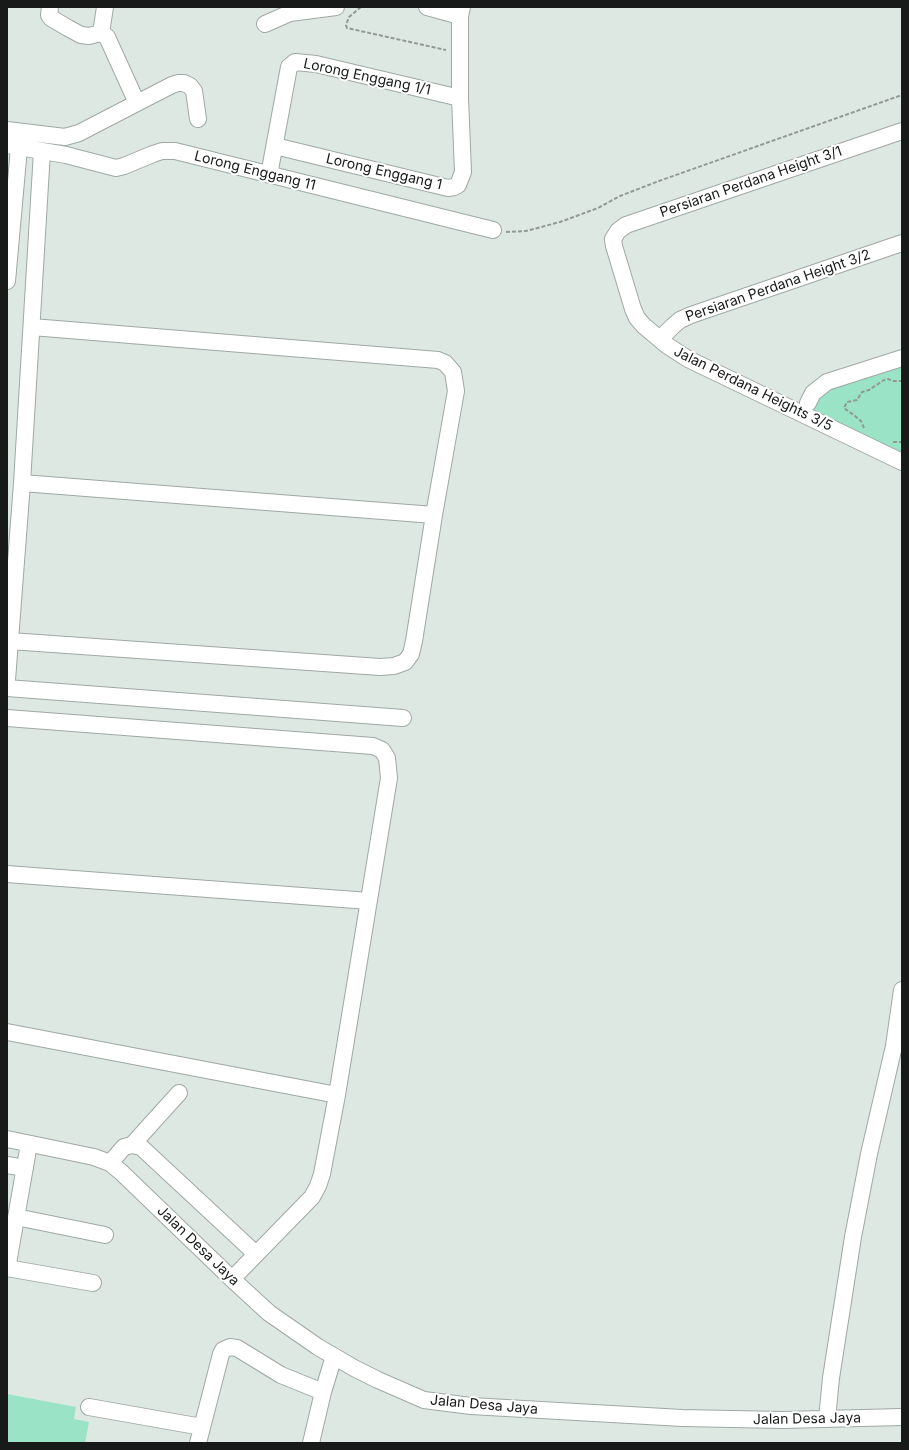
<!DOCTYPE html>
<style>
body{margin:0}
#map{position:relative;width:909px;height:1450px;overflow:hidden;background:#dee8e3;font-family:Inter,sans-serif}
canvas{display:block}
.frame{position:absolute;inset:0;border:8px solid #171a19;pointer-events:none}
</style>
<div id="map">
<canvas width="909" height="1450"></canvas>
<div class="frame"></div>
</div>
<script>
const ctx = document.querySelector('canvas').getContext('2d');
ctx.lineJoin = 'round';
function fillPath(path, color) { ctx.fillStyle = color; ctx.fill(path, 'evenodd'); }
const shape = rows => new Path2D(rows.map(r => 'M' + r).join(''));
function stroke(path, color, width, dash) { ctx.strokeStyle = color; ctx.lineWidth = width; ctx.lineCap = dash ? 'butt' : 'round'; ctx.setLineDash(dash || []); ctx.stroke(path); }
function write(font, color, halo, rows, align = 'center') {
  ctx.font = font + ' Inter,sans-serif'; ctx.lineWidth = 4; ctx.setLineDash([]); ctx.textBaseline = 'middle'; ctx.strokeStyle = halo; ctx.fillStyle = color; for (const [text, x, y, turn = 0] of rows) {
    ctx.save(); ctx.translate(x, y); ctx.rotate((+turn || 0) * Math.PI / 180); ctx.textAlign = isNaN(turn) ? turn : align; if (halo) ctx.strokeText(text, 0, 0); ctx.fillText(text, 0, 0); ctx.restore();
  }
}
fillPath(shape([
 [902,366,902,455,810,411,815,400,830,389],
 [7,1394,76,1407,74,1419,89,1422,85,1443,7,1443]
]), '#9be3c7');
const minor = shape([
 [427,7,460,16],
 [265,24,290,13,336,7],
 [101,33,105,7],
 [137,103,172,85,178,83,184,83,190,86,194,91,198,119],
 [7,130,65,137,79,133,137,103,107,37,101,33,89,36,81,35,68,28,51,18,49,15,50,7],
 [902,131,626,225,618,231,613,239,614,246,633,309,637,318,644,326,668,346,688,359,902,462],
 [7,145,66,155,116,168,124,166,153,154,162,151,175,151,493,230],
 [275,146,448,188,454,187,458,185,463,172,460,98,460,16,462,7],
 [269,175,289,67,295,62,316,64,460,98],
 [7,281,20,137],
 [660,339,673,326,680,320,691,315,902,243],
 [808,403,813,393,827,382,902,358],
 [22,483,434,515],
 [10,641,380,667,394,666,405,662,411,654,414,641,434,515,456,391,453,372,445,363,438,360,32,327],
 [7,680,22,483,42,151],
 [7,688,403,718],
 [7,718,373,746,382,750,387,758,389,778,337,1095,322,1174,318,1186,312,1197,232,1279],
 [7,874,369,901],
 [7,1032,337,1095],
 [7,1139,94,1157,110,1163,121,1172,232,1279,269,1313,318,1347,354,1368,378,1380,424,1400,471,1406,682,1418,783,1420,902,1417],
 [132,1145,179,1093],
 [110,1163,124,1147,132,1145,141,1147,256,1254],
 [7,1165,25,1168],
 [16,1217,105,1235],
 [7,1268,93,1283],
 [7,1269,29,1144],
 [89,1407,202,1427],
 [827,1419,831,1378,853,1237,869,1154,894,1046,902,990],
 [198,1443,221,1354,223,1350,230,1347,237,1348,281,1375,323,1392],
 [311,1443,323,1392,334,1356]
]);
stroke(minor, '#9fa8a4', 18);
stroke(shape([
 [361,7,349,17,346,25,347,28,446,50],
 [506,232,526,231,560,222,598,208,620,196,659,181,902,95],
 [864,428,861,421,855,416,844,408,847,402,857,400,862,392,869,390,884,380,888,379,893,381,902,381],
 [893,442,902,442]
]), '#919995', 2, [4, 2]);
stroke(minor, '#fff', 16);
write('14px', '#171a19', '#fff', [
 ["Lorong Enggang 1/1",367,77,12],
 ["Lorong Enggang 11",255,171,14],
 ["Lorong Enggang 1",384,172,13],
 ["Persiaran Perdana Height 3/1",751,182,-19],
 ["Persiaran Perdana Height 3/2",778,286,-19],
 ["Jalan Perdana Heights 3/5",753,389,26],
 ["Jalan Desa Jaya",198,1246,44],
 ["Jalan Desa Jaya",484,1405,5],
 ["Jalan Desa Jaya",807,1419,-1]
]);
</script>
